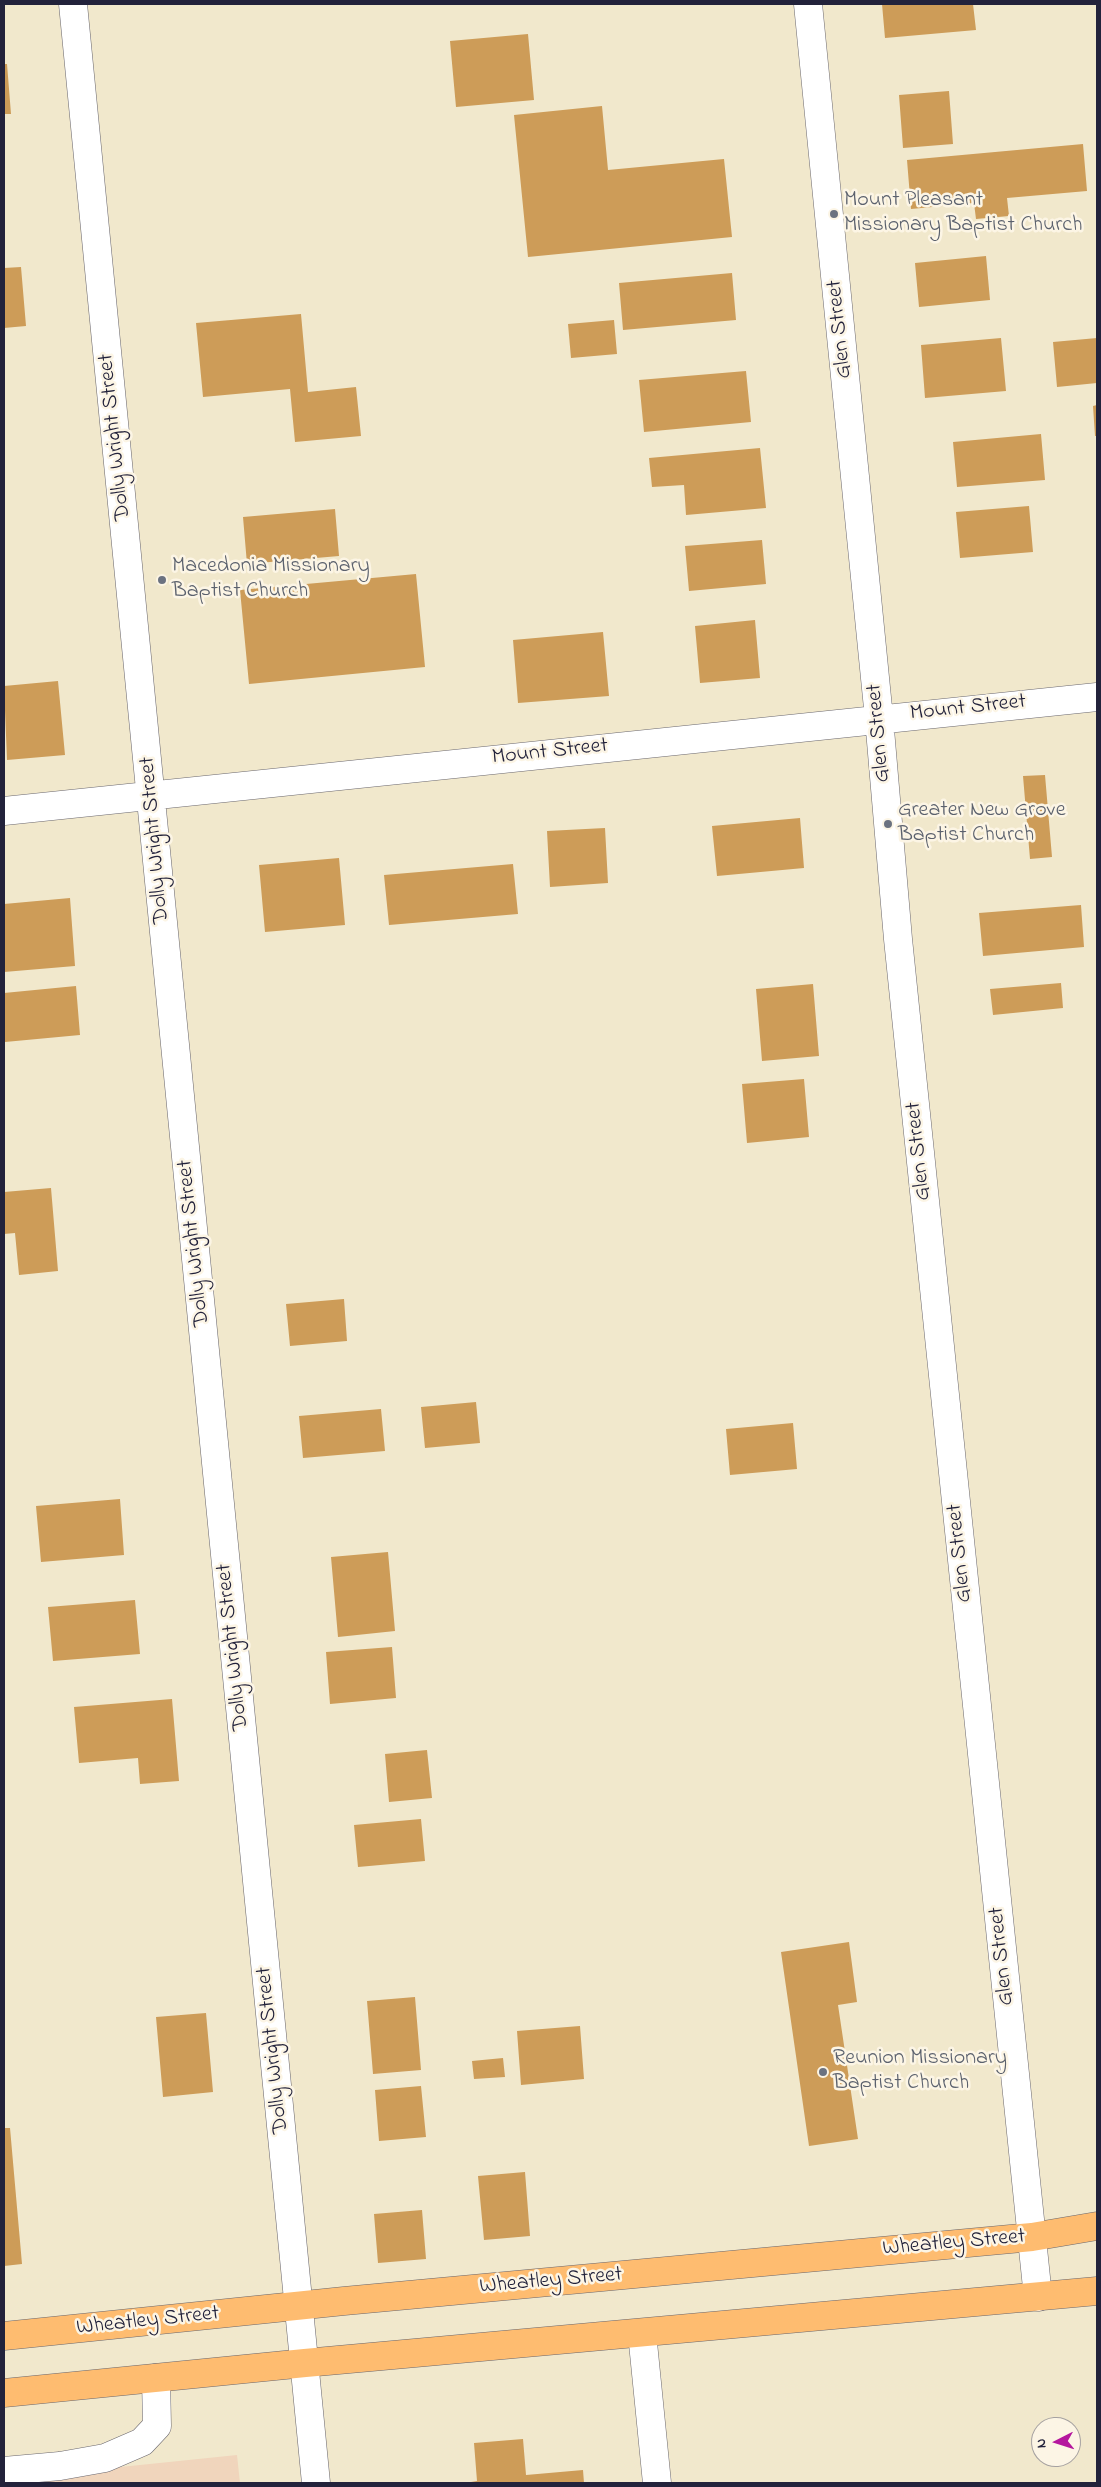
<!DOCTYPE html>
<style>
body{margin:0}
#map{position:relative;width:1101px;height:2487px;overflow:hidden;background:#f1e8cc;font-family:"Indie Flower",sans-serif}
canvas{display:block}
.frame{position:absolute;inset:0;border:5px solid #22223b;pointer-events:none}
.north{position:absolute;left:1031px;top:2417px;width:50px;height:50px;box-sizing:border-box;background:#fcf5e5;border:1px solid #a5a1a1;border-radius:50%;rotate:265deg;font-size:14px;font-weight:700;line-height:20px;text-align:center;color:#22223b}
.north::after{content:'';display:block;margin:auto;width:18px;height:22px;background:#b5179e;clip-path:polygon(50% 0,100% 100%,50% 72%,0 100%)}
</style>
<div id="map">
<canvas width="1101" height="2487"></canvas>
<div class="frame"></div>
<div class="north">N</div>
</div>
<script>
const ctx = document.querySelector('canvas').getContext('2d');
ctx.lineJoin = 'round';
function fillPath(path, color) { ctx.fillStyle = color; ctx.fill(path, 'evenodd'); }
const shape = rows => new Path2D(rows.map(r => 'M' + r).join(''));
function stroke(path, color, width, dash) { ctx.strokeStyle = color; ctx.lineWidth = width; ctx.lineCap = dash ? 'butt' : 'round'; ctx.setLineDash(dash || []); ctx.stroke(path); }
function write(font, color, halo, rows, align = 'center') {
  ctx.font = font + ' "Indie Flower",sans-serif'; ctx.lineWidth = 5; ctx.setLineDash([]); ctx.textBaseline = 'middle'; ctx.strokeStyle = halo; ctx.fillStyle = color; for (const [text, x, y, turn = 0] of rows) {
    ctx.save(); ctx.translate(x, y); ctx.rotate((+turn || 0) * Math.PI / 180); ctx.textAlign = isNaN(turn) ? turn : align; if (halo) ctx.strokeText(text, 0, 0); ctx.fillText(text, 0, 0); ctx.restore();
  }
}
fillPath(shape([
 [237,2455,240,2483,4,2483,4,2479]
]), '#f0d5bc');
fillPath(shape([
 [882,4,973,4,976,30,885,38],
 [528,34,534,100,456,107,450,41],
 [4,64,7,64,11,114,4,114],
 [949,91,953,144,903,148,899,95],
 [602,106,608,170,724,159,732,237,528,257,514,115],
 [1083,144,1087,191,1007,198,1009,216,976,219,974,203,911,209,907,160],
 [986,256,990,300,919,307,915,263],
 [21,267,26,326,4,328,4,268],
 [732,273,736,320,623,330,619,283],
 [301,314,308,392,356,387,361,436,295,442,290,389,203,397,196,323],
 [614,320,617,354,571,358,568,324],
 [1001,338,1006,391,925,398,921,345],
 [1097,338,1097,383,1057,387,1053,342],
 [746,371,751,422,644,432,639,380],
 [1097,405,1097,436,1095,436,1093,406],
 [1041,434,1045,480,957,487,953,442],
 [760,448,766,508,686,515,684,485,652,487,649,458],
 [1029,506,1033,552,960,558,956,512],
 [335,509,339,556,247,564,243,517],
 [762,540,766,584,689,591,685,546],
 [416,574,425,667,249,684,240,590],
 [755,620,760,678,700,683,695,626],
 [603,632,609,696,518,703,513,640],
 [58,681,65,755,7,760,4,686],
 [1045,775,1052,857,1030,859,1023,776],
 [800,818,804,868,717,876,712,826],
 [605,828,608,883,550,887,547,831],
 [339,858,345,925,265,932,259,865],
 [513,864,518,914,389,925,384,875],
 [70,898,75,966,4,972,4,904],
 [1081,905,1084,947,983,956,979,913],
 [1061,983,1063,1008,993,1015,990,989],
 [813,984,819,1056,762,1061,756,989],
 [76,986,80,1035,5,1042,4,993],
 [804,1079,809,1137,747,1143,742,1084],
 [51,1188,58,1271,19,1275,15,1233,4,1234,4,1192],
 [344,1299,347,1341,290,1346,286,1304],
 [476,1402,480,1443,425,1448,421,1407],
 [381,1409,385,1451,303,1458,299,1416],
 [793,1423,797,1469,730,1475,726,1429],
 [120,1499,124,1555,41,1562,36,1506],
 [388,1552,395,1631,338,1637,331,1557],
 [135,1600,140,1654,53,1661,48,1607],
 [392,1647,396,1698,330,1704,326,1652],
 [172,1699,179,1781,140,1784,138,1758,79,1763,74,1707],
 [427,1750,432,1798,389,1802,385,1754],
 [421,1819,425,1861,358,1867,354,1825],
 [849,1942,857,2002,838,2005,858,2139,809,2146,781,1952],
 [415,1997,421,2070,373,2074,367,2001],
 [206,2013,213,2092,163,2097,156,2017],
 [580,2026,584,2079,521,2085,517,2031],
 [503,2058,505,2077,474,2079,472,2061],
 [421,2086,426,2137,379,2141,375,2090],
 [4,2128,10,2128,22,2264,4,2266],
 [525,2172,530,2236,484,2240,478,2176],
 [422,2210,426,2259,378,2263,374,2214],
 [523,2439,526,2475,583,2470,584,2483,465,2483,477,2481,474,2443]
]), '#cd9c58');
const minor = shape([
 [73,4,316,2483],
 [808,4,879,718,898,939,1038,2297],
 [4,811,1097,697],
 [642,2333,657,2483],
 [4,2471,60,2466,105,2458,142,2442,157,2426,156,2378]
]);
const major = shape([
 [4,2336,344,2301,1032,2237,1097,2226],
 [4,2393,305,2363,1097,2291]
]);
stroke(minor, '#6a676e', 29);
stroke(major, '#6a676e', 29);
stroke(minor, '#fff', 28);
stroke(major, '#febc70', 28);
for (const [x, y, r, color] of [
 [834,214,5,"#6b7280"],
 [162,580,5,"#6b7280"],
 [888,824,5,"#6b7280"],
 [823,2072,5,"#6b7280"]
]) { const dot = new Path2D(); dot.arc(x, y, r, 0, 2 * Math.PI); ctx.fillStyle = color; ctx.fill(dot); stroke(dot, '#fcf5e5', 2); }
write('22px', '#5b616d', '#fcf5e5', [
 ["Mount Pleasant",844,201],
 ["Missionary Baptist Church",844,226],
 ["Macedonia Missionary",172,567],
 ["Baptist Church",172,592],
 ["Greater New Grove",898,811],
 ["Baptist Church",898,836],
 ["Reunion Missionary",833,2059],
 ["Baptist Church",833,2084]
], 'left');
write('22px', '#22223b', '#fcf5e5', [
 ["Glen Street",841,329,-96],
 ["Dolly Wright Street",116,437,-96],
 ["Mount Street",968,709,-6],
 ["Glen Street",880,733,-95],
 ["Mount Street",550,753,-6],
 ["Dolly Wright Street",156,840,-95],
 ["Glen Street",920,1151,-96],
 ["Dolly Wright Street",195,1243,-96],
 ["Glen Street",961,1553,-96],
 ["Dolly Wright Street",234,1647,-96],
 ["Glen Street",1003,1956,-96],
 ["Dolly Wright Street",274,2050,-96],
 ["Wheatley Street",954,2244,-5],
 ["Wheatley Street",551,2282,-5],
 ["Wheatley Street",148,2322,-6]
]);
</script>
